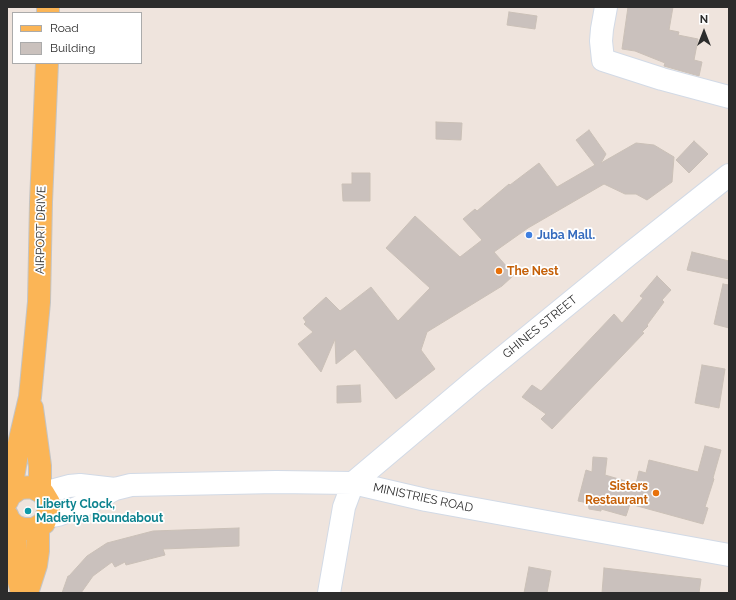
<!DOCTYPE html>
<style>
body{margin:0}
#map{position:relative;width:736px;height:600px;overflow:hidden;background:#efe4dd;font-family:Raleway,sans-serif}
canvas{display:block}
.frame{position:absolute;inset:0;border:8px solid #2c2c2c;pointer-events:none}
.legend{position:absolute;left:12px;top:12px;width:130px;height:52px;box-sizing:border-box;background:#fff;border:1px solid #ababab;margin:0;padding:5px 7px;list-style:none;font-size:12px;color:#2c2c2c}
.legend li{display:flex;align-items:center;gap:8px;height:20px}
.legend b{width:20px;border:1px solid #ababab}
.north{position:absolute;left:684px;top:12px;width:40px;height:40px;-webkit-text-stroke:3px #fff;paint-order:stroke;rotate:0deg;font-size:11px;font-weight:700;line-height:16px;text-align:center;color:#2c2c2c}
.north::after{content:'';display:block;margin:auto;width:14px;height:18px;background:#2c2c2c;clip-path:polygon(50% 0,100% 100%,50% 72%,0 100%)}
</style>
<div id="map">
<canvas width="736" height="600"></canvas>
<div class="frame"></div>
<ul class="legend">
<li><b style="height:5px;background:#fbb556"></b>Road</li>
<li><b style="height:11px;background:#cac1bd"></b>Building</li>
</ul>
<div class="north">N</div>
</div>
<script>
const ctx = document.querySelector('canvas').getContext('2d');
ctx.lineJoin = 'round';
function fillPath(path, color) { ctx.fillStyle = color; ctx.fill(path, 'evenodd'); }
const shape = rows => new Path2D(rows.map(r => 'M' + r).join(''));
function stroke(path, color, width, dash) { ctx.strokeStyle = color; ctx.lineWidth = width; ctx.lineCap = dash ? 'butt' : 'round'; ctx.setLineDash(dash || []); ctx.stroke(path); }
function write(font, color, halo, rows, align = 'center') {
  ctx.font = font + ' Raleway,sans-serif'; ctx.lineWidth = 3.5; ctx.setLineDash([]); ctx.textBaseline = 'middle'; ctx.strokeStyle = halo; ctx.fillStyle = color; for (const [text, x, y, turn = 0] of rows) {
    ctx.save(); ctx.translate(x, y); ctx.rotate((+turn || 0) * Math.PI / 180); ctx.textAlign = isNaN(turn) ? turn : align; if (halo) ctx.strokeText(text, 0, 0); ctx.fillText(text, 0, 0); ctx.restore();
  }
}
const building = shape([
 [628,7,673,7,669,30,679,32,678,35,698,39,694,60,702,62,699,76,664,66,665,63,635,51,622,49,628,7],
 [509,12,537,16,535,29,507,25,509,12],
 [436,122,462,123,461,140,436,139,436,122],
 [589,130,606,154,601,163,636,143,654,145,674,157,672,182,647,200,636,194,625,194,604,184,528,228,494,252,514,275,502,286,427,332,421,350,435,369,396,399,355,349,336,364,335,339,321,372,298,344,313,332,304,324,306,322,303,318,326,297,340,311,371,287,398,321,430,288,386,248,415,216,460,257,482,240,463,219,475,209,477,211,509,184,510,185,539,163,557,187,595,165,576,140,589,130],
 [694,141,708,154,689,173,676,160,694,141],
 [352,173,370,173,370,201,343,201,342,184,352,184,352,173],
 [692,252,729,261,729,279,687,270,692,252],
 [657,276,671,290,662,300,664,302,647,325,648,326,642,332,644,333,552,429,541,419,546,414,522,397,532,385,541,391,614,314,622,323,643,298,640,296,657,276],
 [723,284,729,285,729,328,714,324,723,284],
 [702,365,725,369,719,408,695,403,702,365],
 [360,385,361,402,337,403,337,386,360,385],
 [705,446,721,450,713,478,714,479,705,507,708,508,703,524,630,504,626,516,601,509,601,511,589,509,588,503,578,501,586,470,592,472,593,457,607,458,605,475,636,484,639,471,646,473,649,460,698,472,705,446],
 [239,528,239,546,163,549,165,555,126,565,125,562,115,567,112,562,93,576,81,593,62,593,68,576,69,576,87,556,107,543,153,531,239,528],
 [529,567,551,571,547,593,524,593,529,567],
 [604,568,701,579,699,593,602,593,604,568]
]);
fillPath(building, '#cac1bd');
stroke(building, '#cac0b7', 1);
const minor = shape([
 [606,7,602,29,601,41,603,60,662,79,729,97],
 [43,493,69,486,80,485,115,489],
 [47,517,58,515,87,504,115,489,131,485,276,482,353,483,426,500,729,555],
 [329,593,344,507,353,483,474,381,627,256,729,175]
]);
const major = shape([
 [48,7,48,13],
 [32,408,40,466,40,491],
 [10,495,18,448,30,397,39,302,41,202,47,63],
 [7,501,10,495,20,488,32,487,43,493,49,503,49,510,44,523,34,529,23,529,15,526,9,520,7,515],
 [15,526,17,574,22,593],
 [27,593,36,565,38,551,38,527]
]);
stroke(minor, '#d2dae6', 24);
stroke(major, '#c4c4c4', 24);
stroke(minor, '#fff', 22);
stroke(major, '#fbb556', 22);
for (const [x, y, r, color] of [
 [529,235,4,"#3f7fe0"],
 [499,271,4,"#e8710a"],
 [656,493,4,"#e8710a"],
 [28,511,4,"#0f9aa8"]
]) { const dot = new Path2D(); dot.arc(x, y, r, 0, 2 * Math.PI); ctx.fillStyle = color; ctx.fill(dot); stroke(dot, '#fff', 1.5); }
write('12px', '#2c2c2c', '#fff', [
 ["AIRPORT DRIVE",41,230,-89],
 ["GHINES STREET",540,327,-39],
 ["MINISTRIES ROAD",423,498,12]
]);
write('bold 12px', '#366cbe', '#fff', [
 ["Juba Mall.",537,235]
], 'left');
write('bold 12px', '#c56008', '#fff', [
 ["The Nest",507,271],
 ["Sisters",648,486,"right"],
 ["Restaurant",648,500,"right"]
], 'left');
write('bold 12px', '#0d838f', '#fff', [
 ["Liberty Clock,",36,504],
 ["Maderiya Roundabout",36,518]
], 'left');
</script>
